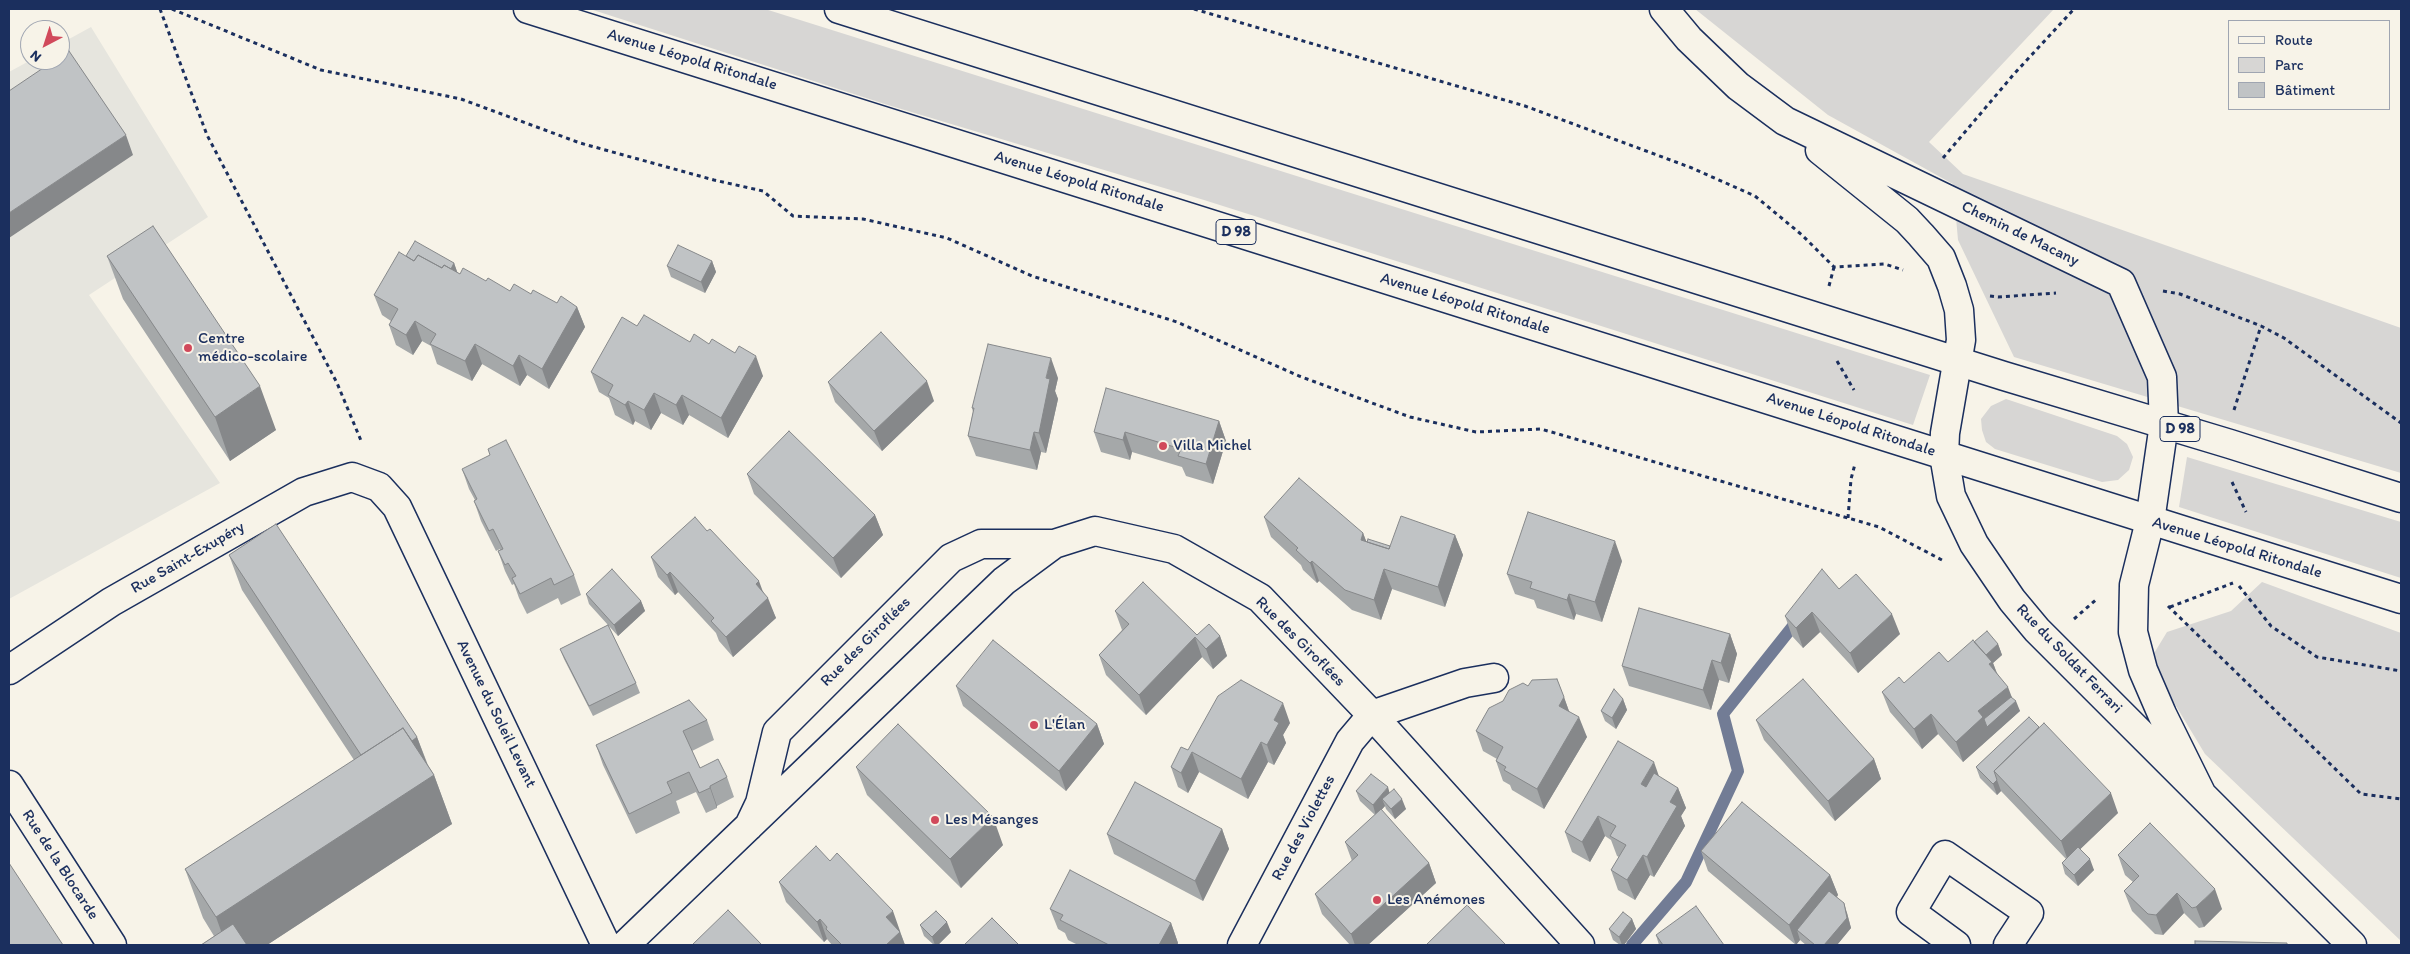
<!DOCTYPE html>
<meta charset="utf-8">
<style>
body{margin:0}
#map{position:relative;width:2410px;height:954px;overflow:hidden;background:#f7f3e8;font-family:Itim,sans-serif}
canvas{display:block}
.frame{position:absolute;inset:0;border:10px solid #1b2f5e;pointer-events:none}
.legend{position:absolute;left:2228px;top:20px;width:162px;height:90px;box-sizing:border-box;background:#f7f3e8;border:1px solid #9fa5b1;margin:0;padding:6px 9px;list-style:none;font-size:15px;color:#1b2f5e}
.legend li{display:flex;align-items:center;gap:10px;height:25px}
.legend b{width:25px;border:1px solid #9fa5b1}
.north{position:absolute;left:20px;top:20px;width:50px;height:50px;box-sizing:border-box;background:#f7f3e8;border:1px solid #9fa5b1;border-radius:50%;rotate:220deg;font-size:14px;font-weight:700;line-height:20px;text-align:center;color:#1b2f5e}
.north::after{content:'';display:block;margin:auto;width:18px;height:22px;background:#d1495b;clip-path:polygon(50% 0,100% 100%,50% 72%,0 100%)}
</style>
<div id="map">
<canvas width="2410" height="954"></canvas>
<div class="frame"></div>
<ul class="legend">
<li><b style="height:6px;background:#f7f3e8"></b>Route</li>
<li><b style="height:14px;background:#d7d6d4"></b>Parc</li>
<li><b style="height:14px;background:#c0c3c5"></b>Bâtiment</li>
</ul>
<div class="north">N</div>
</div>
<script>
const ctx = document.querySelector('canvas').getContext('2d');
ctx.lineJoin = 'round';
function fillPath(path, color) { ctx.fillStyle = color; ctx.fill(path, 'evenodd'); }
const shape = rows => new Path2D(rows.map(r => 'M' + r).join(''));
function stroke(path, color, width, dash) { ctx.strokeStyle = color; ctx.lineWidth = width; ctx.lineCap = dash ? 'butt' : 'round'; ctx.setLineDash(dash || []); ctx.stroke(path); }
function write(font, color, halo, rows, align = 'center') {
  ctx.font = font + ' Itim,sans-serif'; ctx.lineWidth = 4; ctx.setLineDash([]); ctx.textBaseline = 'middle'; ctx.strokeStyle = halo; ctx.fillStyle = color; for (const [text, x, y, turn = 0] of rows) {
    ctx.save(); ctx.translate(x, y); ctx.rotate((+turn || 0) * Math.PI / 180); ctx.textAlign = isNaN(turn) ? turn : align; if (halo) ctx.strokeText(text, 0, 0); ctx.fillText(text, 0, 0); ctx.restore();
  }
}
fillPath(shape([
 [91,27,208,217,89,295,220,483,9,599,9,72,31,60,60,60,60,44]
]), '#e6e5de');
fillPath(shape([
 [590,9,765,9,1930,375,1913,425,1204,200,888,105],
 [1695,9,2054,9,1929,142,1963,174,2401,328,2401,473,2014,357,1958,240,1953,184,1828,115],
 [2006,399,2117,436,2127,444,2133,457,2129,470,2118,480,2102,482,1995,449,1986,442,1982,430,1981,419,1991,406],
 [2187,457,2401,522,2401,578,2179,507],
 [2262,582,2401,633,2401,941,2205,754,2158,676,2153,655,2167,632,2231,611]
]), '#d7d6d4');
stroke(shape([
 [1632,945,1686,882,1738,771,1723,714,1801,616]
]), '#727c95', 12);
const street = shape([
 [1664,9,1689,39,1738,86,1785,121,2121,283,2162,377,2164,424,2150,521,2134,585,2133,632,2143,670,2162,714,2202,795],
 [1820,150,1907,220,1921,235,1941,258,1952,286,1959,310,1961,340,1945,433,1944,455,1951,496,1974,544,2012,600,2037,630,2352,945],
 [9,670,111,602,304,492,352,477,379,487,397,507,606,945],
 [9,785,112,945],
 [749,826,760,803,777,732,951,558,981,544,1054,544,1095,531,1174,549,1260,598,1372,715,1580,945],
 [625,945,1004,581,1054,544],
 [1242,945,1350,741,1372,715,1465,683,1494,678],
 [1956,945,1911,912,1945,855,2029,913,2008,945]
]);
const highway = shape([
 [528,9,2401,599],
 [839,9,2004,376,2230,444,2401,498]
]);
stroke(street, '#1b2f5e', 31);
stroke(highway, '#1b2f5e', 31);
stroke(shape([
 [160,9,207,135,337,383,362,443],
 [172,9,321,70,461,99,580,143,714,180,763,191,793,216,863,219,947,238,1032,276,1177,322,1299,376,1410,417,1476,432,1541,429,1879,527,1942,560],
 [1194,9,1525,106,1692,168,1755,196,1802,235,1834,267,1885,264,1903,270],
 [1943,158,2014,74,2074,9],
 [1829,286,1834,267],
 [2163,291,2180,294,2261,326,2284,338,2401,423],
 [1990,296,1998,297,2056,293],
 [1837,361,1854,390],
 [2234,410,2261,326],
 [2232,482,2246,512],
 [1848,518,1851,479,1855,464],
 [2239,586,2271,626,2317,657,2401,671],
 [2168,606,2361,794,2401,799],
 [2170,607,2233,583],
 [2074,619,2098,598]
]), '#1b2f5e', 3, [4, 4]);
stroke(street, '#f7f3e8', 28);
stroke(highway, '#f7f3e8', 28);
fillPath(shape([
 [107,256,276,430,230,461,123,299],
 [406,256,454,263,457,272,460,274,486,281,510,291,531,294,557,303,577,307,585,327,549,389,527,375,520,386,482,364,472,381,437,364,431,346,422,341,413,355,396,345,389,325,391,321,382,315,374,295],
 [712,261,716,272,705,293,671,277,667,266],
 [637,326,690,342,709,344,763,376,728,438,689,415,683,425,661,413,651,430,635,421,633,425,615,415,609,398,599,392,591,372],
 [1058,378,1055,391,1058,399,1046,453,1041,452,1037,470,976,456,968,436,973,412,972,408],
 [828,382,934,401,882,451,835,402],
 [1219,421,1226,441,1213,484,1186,476,1182,467,1132,452,1130,460,1101,452,1094,432],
 [462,469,574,575,581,595,561,605,558,598,527,614,519,598,514,584,512,585,505,571,498,551,500,550,500,549,496,551,481,521,474,501,475,500,469,489],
 [747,474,875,515,883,535,841,578,754,494],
 [1264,517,1363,533,1366,541,1390,546,1455,535,1463,555,1445,607,1392,589,1381,620,1352,610,1319,581,1317,583,1303,570,1301,565,1271,537],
 [229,555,417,737,428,765,434,775,452,824,267,945,201,945,214,936,203,918,185,869,354,760,242,590],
 [651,557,763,591,776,618,733,657,719,641,716,633,678,592,675,595,658,577],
 [1622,561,1602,622,1576,614,1574,620,1537,608,1534,600,1515,594,1507,574],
 [1839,589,1900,634,1858,673,1820,632,1803,648,1792,636,1785,616],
 [586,594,641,601,645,611,618,636,608,625,636,683,640,693,593,716,564,659,560,649,608,625,589,604],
 [1115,611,1197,635,1220,636,1227,656,1213,669,1202,657,1146,715,1106,675,1099,655,1122,630],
 [1730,634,1737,654,1729,683,1719,680,1711,710,1629,686,1622,666],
 [1974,642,1998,644,2002,655,1993,663,1997,673,2020,711,1963,762,1938,734,1922,749,1890,712,1882,692,1904,683,1948,662],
 [1557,679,1569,711,1587,737,1544,809,1512,790,1510,785,1503,781,1496,761,1497,759,1483,751,1476,731,1503,701,1528,686],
 [956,686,1097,724,1104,744,1066,791,963,706],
 [1623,699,1627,710,1616,729,1605,721,1601,711],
 [2029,717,2118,813,2080,849,2094,870,2078,886,2065,874,2062,863,2066,859,2001,791,1997,795,1980,778,1976,767],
 [707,720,714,740,692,751,700,768,727,777,734,797,717,806,717,808,706,813,696,792,676,801,680,813,636,834,603,765,596,745],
 [1756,720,1874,759,1881,779,1835,821,1764,740],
 [1290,723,1283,735,1286,743,1274,765,1268,762,1248,799,1199,772,1188,793,1178,787,1171,767,1188,750],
 [856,767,1003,845,961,888,867,795],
 [1659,777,1678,788,1686,808,1681,816,1685,826,1654,877,1650,875,1635,900,1618,890,1611,870,1619,857,1617,856,1611,840,1605,836,1590,862,1572,852,1565,832],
 [1356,791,1389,792,1406,809,1395,819,1386,809,1385,806,1381,810,1429,863,1436,883,1368,945,1350,945,1322,914,1315,894,1352,861,1345,842,1375,815,1360,801],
 [1222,829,1229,849,1203,901,1114,854,1107,834],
 [1701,851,1830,875,1838,895,1837,897,1847,913,1851,928,1837,945,1806,945,1800,940,1796,945,1708,871],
 [2118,855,2222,909,2204,927,2199,928,2184,913,2163,935,2155,934,2132,911,2124,891,2133,882,2125,875],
 [779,882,900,931,905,945,832,945,827,939,824,942,786,902],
 [1050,909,1171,923,1178,943,1177,945,1078,945,1068,940,1065,933,1058,929],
 [1632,919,1636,929,1624,945,1620,945,1613,940,1609,929],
 [920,925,951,932,938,945,934,945,924,936],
 [1656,935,1724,945,1659,945]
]), '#a5a8a9');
fillPath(shape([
 [126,135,133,155,9,238,9,213],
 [712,261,716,272,705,293,701,282],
 [454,263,458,274,445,278],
 [577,307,585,327,549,389,542,369],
 [415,321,422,341,413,355,406,335],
 [475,344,482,364,472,381,465,361],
 [519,355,527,375,520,386,513,366],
 [756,356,763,376,728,438,721,418],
 [1051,358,1058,378,1055,391,1058,399,1046,453,1039,433,1046,378],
 [927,381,934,401,882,451,874,431],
 [260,386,276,430,230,461,215,417],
 [654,393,661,413,651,430,644,410],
 [682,395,689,415,683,425,676,405],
 [628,401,635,421,633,425,625,405],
 [1219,421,1226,441,1213,484,1206,464],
 [1034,432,1041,452,1037,470,1030,450],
 [1125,432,1132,452,1130,460,1123,440],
 [875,515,883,535,841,578,833,558],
 [1363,533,1370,551,1361,540],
 [1455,535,1463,555,1445,607,1438,587],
 [1615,541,1622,561,1602,622,1595,602],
 [1312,561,1319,581,1317,583,1310,563],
 [1384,569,1392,589,1381,620,1374,600],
 [670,572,678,592,675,595,667,575],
 [759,581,766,600,768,598,776,618,733,657,726,637,756,584],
 [1569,594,1576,614,1574,620,1567,600],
 [641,601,645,611,618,636,614,625],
 [1812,612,1820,632,1803,648,1796,628],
 [1892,614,1900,634,1858,673,1850,653],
 [1730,634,1737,654,1729,683,1721,663],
 [1220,636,1227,656,1213,669,1206,649],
 [1195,637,1202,657,1146,715,1139,695],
 [1998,644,2002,655,1993,663,2000,682,1985,656],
 [1712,660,1719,680,1711,710,1703,690],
 [2008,687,2014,703,2016,701,2020,711,1963,762,1956,742,1978,711],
 [1564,697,1571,717,1559,706],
 [1623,699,1627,710,1616,729,1612,718],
 [1283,703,1290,723,1283,735,1286,743,1274,765,1267,745,1274,720],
 [1931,714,1938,734,1922,749,1914,729],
 [1579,717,1587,737,1544,809,1537,789],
 [1097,724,1104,744,1066,791,1059,771],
 [417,737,430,772,370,768],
 [1261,742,1268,762,1248,799,1241,779],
 [1192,752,1199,772,1188,793,1181,773],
 [1874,759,1881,779,1835,821,1828,801],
 [1654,762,1661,782,1648,804,1641,784],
 [434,775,452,824,267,945,226,945,216,917],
 [1997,780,2001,791,1997,795,1993,784],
 [710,786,717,806,717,808,710,788],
 [1388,787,1391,798,1382,799,1385,806,1376,816,1373,805],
 [1678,788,1686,808,1681,816,1685,826,1654,877,1647,857,1670,802],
 [2111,793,2118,813,2068,861,2061,841],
 [1402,799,1406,809,1395,819,1391,809],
 [1598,816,1605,836,1590,862,1582,842],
 [993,817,1003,845,961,888,950,859],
 [1222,829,1229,849,1203,901,1195,881],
 [1643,855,1650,875,1635,900,1627,880],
 [2090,859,2094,870,2078,886,2074,875],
 [1429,863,1436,883,1368,945,1355,945,1351,934],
 [1830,875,1838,895,1804,936,1797,930,1800,940,1796,945,1789,925],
 [2215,889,2222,909,2204,927,2196,907],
 [2177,893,2184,913,2163,935,2156,915],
 [1844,903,1847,913,1851,928,1837,945,1824,945],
 [893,911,900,931,893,937,886,917],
 [820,919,827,939,824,942,817,922],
 [1632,919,1636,929,1624,945,1622,945,1619,937],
 [947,922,951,932,938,945,935,945,932,937],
 [1171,923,1178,943,1177,945,1159,945],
 [900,932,905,945,886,945]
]), '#86888a');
const building = shape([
 [69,51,126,135,9,213,9,91,55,60,60,60,60,57,69,51],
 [153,226,260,386,215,417,107,256,153,226],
 [415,241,454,263,451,269,444,265,442,268,418,255,414,261,406,256,415,241],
 [678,245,712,261,701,282,667,266,678,245],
 [399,252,414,261,418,255,442,268,444,265,460,274,463,268,486,281,488,278,510,291,514,284,531,294,533,290,557,303,561,296,577,307,542,369,519,355,513,366,475,344,465,361,430,344,436,334,415,321,406,335,389,325,398,309,374,295,399,252],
 [644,315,690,342,694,334,709,344,712,339,735,353,739,346,756,356,721,418,682,395,676,405,654,393,644,410,628,401,625,405,608,395,613,385,591,372,622,317,637,326,644,315],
 [881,332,927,381,874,431,828,382,881,332],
 [988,344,1051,358,1046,378,1050,379,1039,433,1034,432,1030,450,968,436,974,408,972,408,988,344],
 [1106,388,1219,421,1206,464,1178,456,1181,449,1125,432,1123,440,1094,432,1106,388],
 [789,431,875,515,833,558,747,474,789,431],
 [506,440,574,575,554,585,551,578,520,594,512,578,516,576,508,563,505,565,498,551,503,549,493,529,489,531,474,501,477,499,462,469,490,455,488,449,506,440],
 [1299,478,1363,533,1361,540,1389,549,1401,516,1455,535,1438,587,1384,569,1374,600,1345,590,1312,561,1310,563,1296,550,1298,548,1264,517,1299,478],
 [1528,512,1615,541,1595,602,1569,594,1567,600,1530,588,1532,582,1507,574,1528,512],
 [695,517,707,531,710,529,759,581,756,584,768,598,726,637,711,621,714,618,670,572,667,575,651,557,695,517],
 [276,524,417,737,412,741,403,728,361,755,229,555,276,524],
 [1368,539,1390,546,1389,549,1367,542,1368,539],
 [612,569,641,601,614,625,586,594,612,569],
 [1822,569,1839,589,1856,574,1892,614,1850,653,1812,612,1796,628,1785,616,1822,569],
 [1143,582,1197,635,1209,624,1220,636,1206,649,1195,637,1139,695,1099,655,1129,624,1115,611,1143,582],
 [1639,608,1730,634,1721,663,1712,660,1703,690,1622,666,1639,608],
 [608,625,636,683,589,706,560,649,608,625],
 [1987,631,1998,644,1986,655,1974,642,1987,631],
 [993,640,1097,724,1059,771,956,686,993,640],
 [1973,640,1992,662,1989,664,2008,687,1978,711,1983,717,1956,742,1931,714,1914,729,1882,692,1899,677,1904,683,1939,652,1948,662,1973,640],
 [1557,679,1564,697,1559,706,1579,717,1537,789,1504,770,1506,767,1496,761,1503,747,1476,731,1489,708,1503,701,1509,690,1523,683,1528,686,1532,680,1557,679],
 [1803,679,1874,759,1828,801,1756,720,1803,679],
 [1241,680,1283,703,1274,720,1279,723,1267,745,1261,742,1241,779,1192,752,1181,773,1171,767,1181,747,1188,750,1218,696,1241,680],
 [1614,689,1623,699,1612,718,1601,711,1614,689],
 [2011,697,2016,701,1987,727,1984,719,2011,697],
 [689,700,707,720,683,731,700,768,718,759,727,777,710,786,710,788,699,793,689,772,667,782,672,793,629,814,596,745,689,700],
 [2029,717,2039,727,1994,771,1997,780,1993,784,1976,767,2029,717],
 [2044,723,2111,793,2061,841,1994,771,2044,723],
 [898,724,993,817,950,859,856,767,898,724],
 [403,728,434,775,216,917,185,869,403,728],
 [1618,741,1654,762,1641,784,1646,787,1654,773,1678,788,1670,802,1677,806,1647,857,1643,855,1627,880,1611,870,1626,845,1610,836,1616,826,1598,816,1582,842,1565,832,1618,741],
 [1371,774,1388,787,1373,805,1356,791,1371,774],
 [1135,782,1222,829,1195,881,1107,834,1135,782],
 [1394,789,1402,799,1391,809,1382,799,1394,789],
 [1742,802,1830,875,1789,925,1701,851,1742,802],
 [1381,809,1429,863,1351,934,1315,894,1358,855,1345,842,1381,809],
 [2150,823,2215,889,2196,907,2192,908,2177,893,2156,915,2148,914,2124,891,2139,876,2118,855,2150,823],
 [816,846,830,861,837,853,893,911,886,917,900,932,886,945,842,945,826,929,827,927,820,919,817,922,779,882,816,846],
 [2078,847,2090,859,2074,875,2062,863,2078,847],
 [9,863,63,945,9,945,9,863],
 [1070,870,1171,923,1159,945,1109,945,1060,920,1063,915,1050,909,1070,870],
 [1829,891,1844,903,1847,918,1824,945,1815,945,1797,930,1829,891],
 [1467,905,1506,945,1426,945,1467,905],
 [1696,906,1724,945,1663,945,1656,935,1696,906],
 [728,910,762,945,692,945,728,910],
 [936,911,947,922,932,937,920,925,936,911],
 [1623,912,1632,919,1619,937,1609,929,1623,912],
 [992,918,1019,945,964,945,992,918],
 [233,924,247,945,201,945,233,924],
 [2195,941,2287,943,2287,945,2195,945,2195,941]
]);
fillPath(building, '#c0c3c5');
stroke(building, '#86888a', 1);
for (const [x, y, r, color] of [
 [188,348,5,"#d1495b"],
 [1163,446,5,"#d1495b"],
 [1034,725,5,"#d1495b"],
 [935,820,5,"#d1495b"],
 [1377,900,5,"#d1495b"]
]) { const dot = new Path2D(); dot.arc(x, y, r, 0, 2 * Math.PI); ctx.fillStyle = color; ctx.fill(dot); stroke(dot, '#f7f3e8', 2); }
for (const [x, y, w] of [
 [1236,232,40],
 [2180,429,40]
]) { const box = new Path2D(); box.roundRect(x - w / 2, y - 12.5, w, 25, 4); ctx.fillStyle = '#f7f3e8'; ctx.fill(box); stroke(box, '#1b2f5e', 1); }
write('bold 15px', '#1b2f5e', null, [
 ["D 98",1236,232],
 ["D 98",2180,429]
]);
write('16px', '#1b2f5e', '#f7f3e8', [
 ["Avenue Léopold Ritondale",692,60,17],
 ["Avenue Léopold Ritondale",1079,182,17],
 ["Chemin de Macany",2020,234,26],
 ["Avenue Léopold Ritondale",1465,304,17],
 ["Avenue Léopold Ritondale",1851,425,18],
 ["Avenue Léopold Ritondale",2237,548,17],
 ["Rue Saint-Exupéry",188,558,-30],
 ["Rue des Giroflées",866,642,-45],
 ["Rue des Giroflées",1300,642,45],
 ["Rue du Soldat Ferrari",2069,659,46],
 ["Avenue du Soleil Levant",496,714,64],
 ["Rue des Violettes",1304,828,-62],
 ["Rue de la Blocarde",60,865,57]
]);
write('16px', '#1b2f5e', '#f7f3e8', [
 ["Centre",198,339],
 ["médico-scolaire",198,357],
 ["Villa Michel",1173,446],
 ["L'Élan",1044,725],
 ["Les Mésanges",945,820],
 ["Les Anémones",1387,900]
], 'left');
</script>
